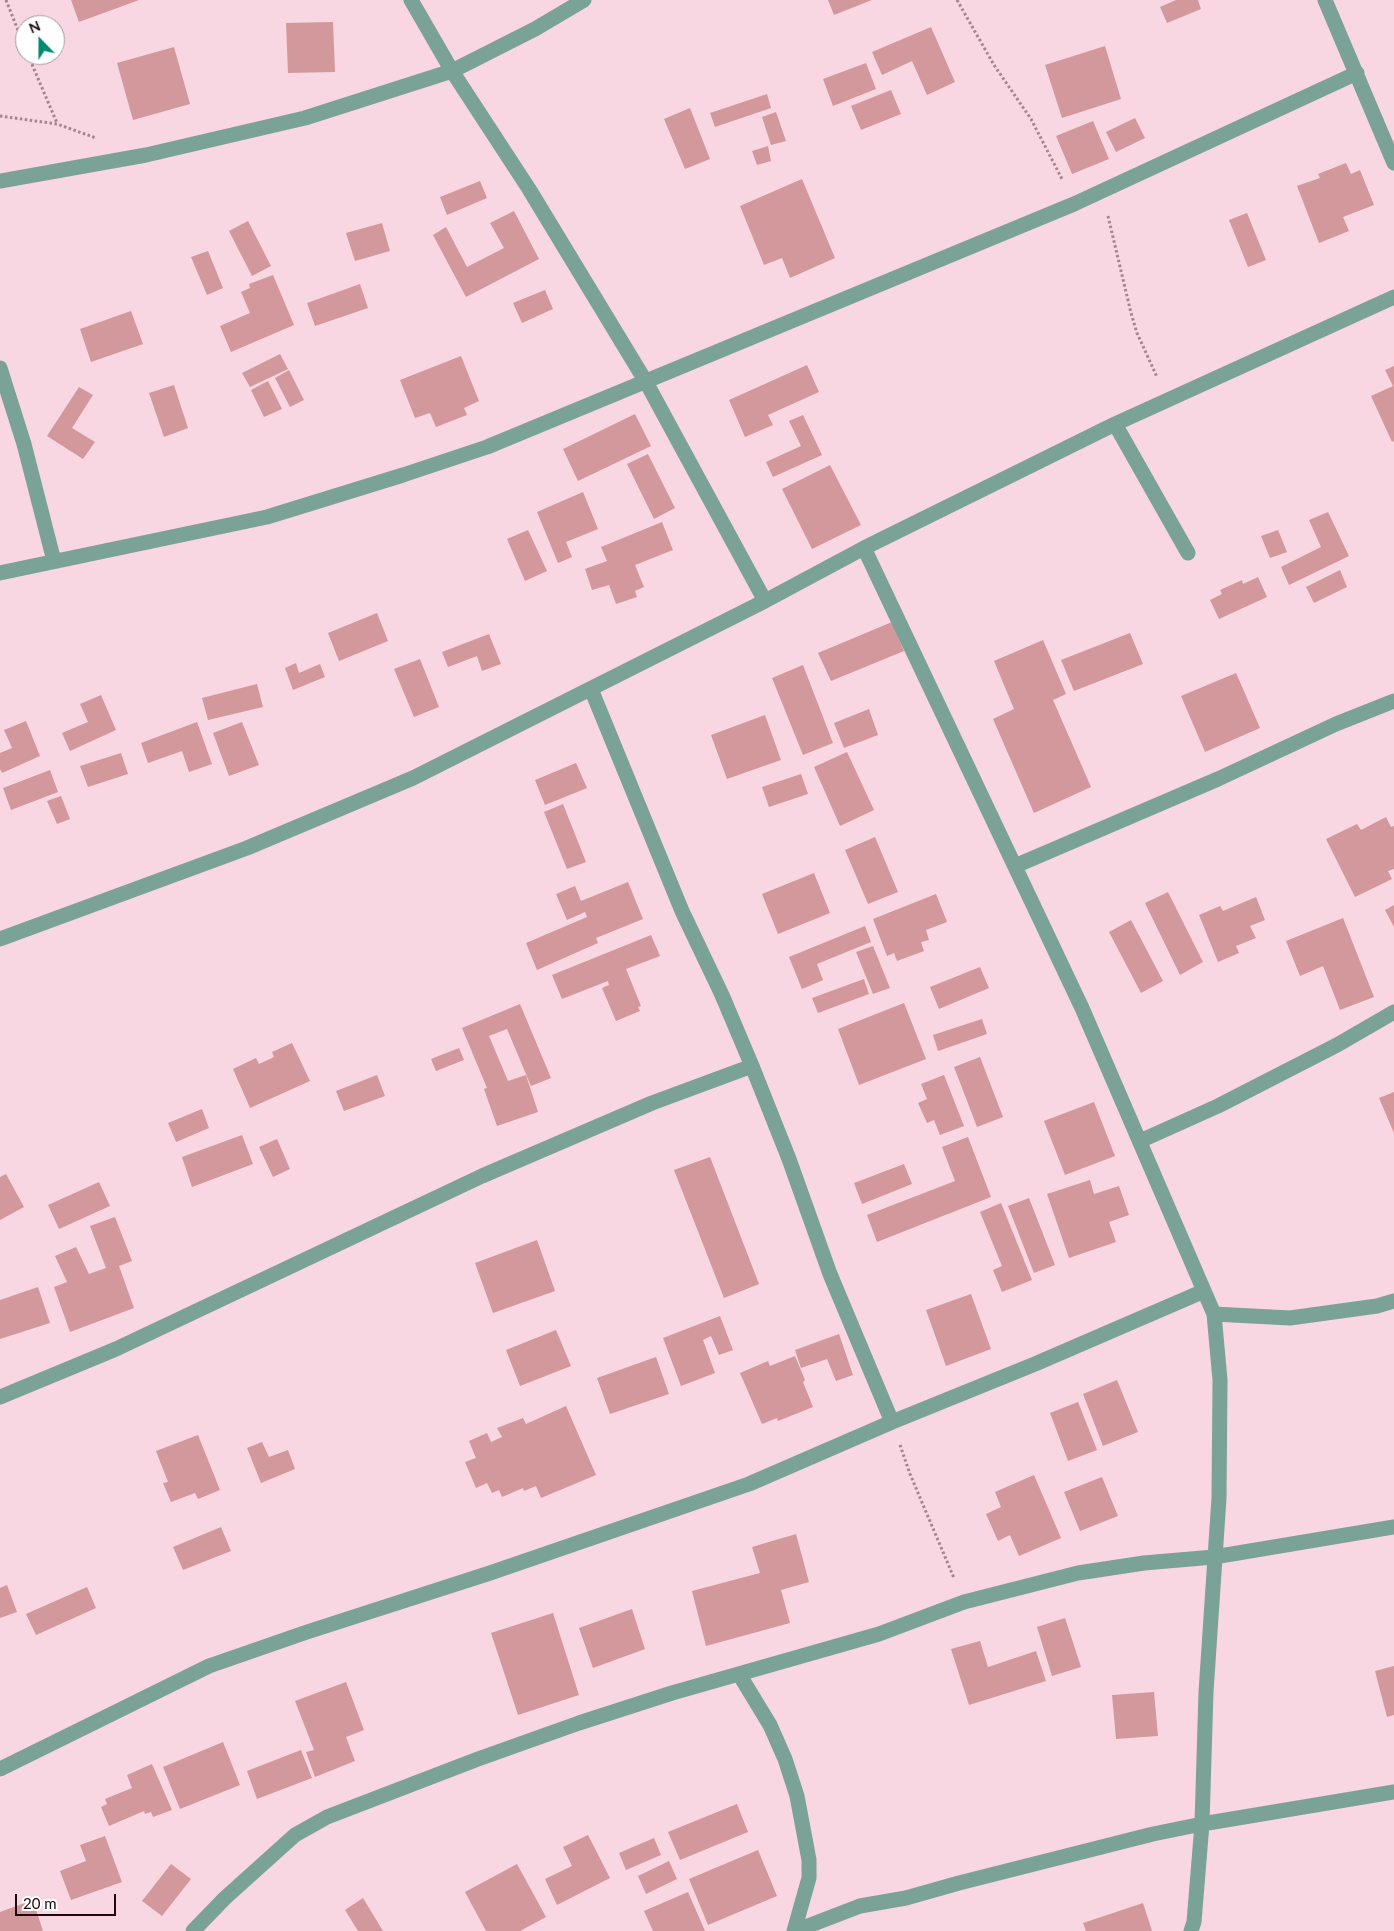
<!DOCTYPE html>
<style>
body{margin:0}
#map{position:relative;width:1394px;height:1931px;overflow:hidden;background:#f8d6e2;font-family:Lato,sans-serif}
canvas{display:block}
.north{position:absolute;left:15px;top:15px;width:50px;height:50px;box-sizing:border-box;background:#fff;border:1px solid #a49c9f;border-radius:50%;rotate:338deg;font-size:14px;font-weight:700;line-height:20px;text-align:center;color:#1b0810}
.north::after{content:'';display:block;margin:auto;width:18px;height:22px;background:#008a71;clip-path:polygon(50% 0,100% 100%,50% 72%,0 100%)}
.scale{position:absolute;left:15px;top:1894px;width:101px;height:22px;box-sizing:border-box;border:2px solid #1b0810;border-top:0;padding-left:6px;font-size:15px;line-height:18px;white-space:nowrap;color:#1b0810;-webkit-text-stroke:4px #fff;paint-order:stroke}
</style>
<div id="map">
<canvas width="1394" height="1931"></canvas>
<div class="north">N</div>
<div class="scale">20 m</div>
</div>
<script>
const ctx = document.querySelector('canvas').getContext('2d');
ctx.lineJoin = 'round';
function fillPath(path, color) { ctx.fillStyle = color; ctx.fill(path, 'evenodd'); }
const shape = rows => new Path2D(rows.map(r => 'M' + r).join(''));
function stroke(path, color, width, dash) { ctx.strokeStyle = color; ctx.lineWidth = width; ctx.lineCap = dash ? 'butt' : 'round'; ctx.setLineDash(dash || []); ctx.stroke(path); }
fillPath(shape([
 [71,0,139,0,79,22],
 [828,0,872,0,834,15],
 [1176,0,1198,0,1201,9,1167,23,1160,7],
 [333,22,335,72,288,73,286,23],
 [931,27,955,82,927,95,912,61,882,75,872,52],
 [1105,46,1121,99,1062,118,1045,65],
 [174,47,190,104,133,120,117,63],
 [866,63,876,89,833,106,823,79],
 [891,90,901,114,861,130,851,106],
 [767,94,771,108,715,127,710,113],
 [690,108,710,159,685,169,664,119],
 [776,112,786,141,771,145,762,117],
 [1135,118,1145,138,1116,152,1106,132],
 [1093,121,1109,159,1072,174,1056,136],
 [768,146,771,161,757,165,752,151],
 [1346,163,1351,174,1360,170,1374,205,1343,217,1349,231,1319,243,1297,186,1320,178,1318,174],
 [802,179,835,258,790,278,782,258,764,265,740,206],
 [480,181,487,198,447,215,440,197],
 [514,211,539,259,466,297,433,235,446,227,467,267,504,248,490,223],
 [1247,213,1266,260,1248,267,1229,220],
 [248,221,271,266,252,276,229,231],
 [382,223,390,251,355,261,346,233],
 [208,251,223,288,207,295,191,257],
 [273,275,294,325,231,352,220,326,250,313,241,292,250,288,249,284],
 [360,284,368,308,315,326,307,303],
 [545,290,553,309,522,323,513,303],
 [131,311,143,344,91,362,80,329],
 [280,354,288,369,250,387,242,373],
 [461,356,479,401,464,408,467,415,436,427,430,413,415,418,400,380],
 [807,365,819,392,768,415,773,425,745,437,729,400],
 [1394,366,1394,441,1392,442,1371,396,1393,386,1385,370],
 [289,370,304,400,290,407,275,378],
 [268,381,282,409,264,417,251,390],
 [174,385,188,428,164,437,149,393],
 [79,387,93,395,72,428,95,442,83,459,47,436],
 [635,414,651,446,578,481,563,449],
 [803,415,822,455,773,477,766,462,801,446,789,421],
 [648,454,675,508,654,519,627,464],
 [830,465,861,525,812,549,782,489],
 [583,492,598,529,566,542,572,557,558,563,537,512],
 [1328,512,1349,556,1289,585,1281,567,1321,547,1309,520],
 [662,522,673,550,635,565,644,587,635,591,637,597,616,604,609,585,592,590,585,569,607,561,601,547],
 [528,530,547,571,525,581,507,539],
 [1278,530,1287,552,1270,558,1261,536],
 [1340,570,1347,587,1314,603,1306,587],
 [1258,577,1267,597,1219,619,1210,600,1222,594,1220,590,1242,580,1243,584],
 [377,613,388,641,339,661,328,633],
 [892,622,904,651,831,681,818,653],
 [1130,633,1143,664,1074,691,1061,660],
 [489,634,501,664,482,671,477,656,448,667,442,652],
 [1043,640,1066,694,1053,700,1091,787,1034,813,993,719,1014,709,994,661],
 [420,659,439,707,414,717,394,669],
 [296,663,299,673,320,664,325,677,293,690,285,668],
 [803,665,833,743,803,755,772,678],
 [1236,673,1260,728,1205,752,1181,696],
 [257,684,263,707,208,720,202,698],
 [101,695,116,730,70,751,62,733,88,722,80,704],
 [869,709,878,735,844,748,834,723],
 [765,715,781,760,727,779,711,735],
 [26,721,40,756,2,773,0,769,0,753,12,748,4,730],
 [197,722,212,764,189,772,182,751,148,763,141,743],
 [242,722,259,765,229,776,213,733],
 [847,752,874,810,840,826,814,767],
 [121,753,128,774,88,787,80,766],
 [576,763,587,788,545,805,535,780],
 [50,770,58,792,11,810,3,788],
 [801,774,808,794,769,807,762,787],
 [61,796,70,819,57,824,47,801],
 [563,804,586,862,567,869,544,812],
 [1386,817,1391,827,1394,826,1394,869,1388,871,1392,879,1355,897,1326,839,1357,824,1361,830],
 [875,837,898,892,868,904,845,850],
 [814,873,830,913,778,934,762,894],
 [628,882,643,919,596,938,598,943,537,970,526,943,587,917,585,912,567,920,556,894,575,886,581,901],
 [1168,892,1203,962,1180,975,1145,903],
 [936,894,947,922,926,930,929,940,921,942,924,951,897,961,894,953,887,956,873,919],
 [1256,897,1265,920,1250,926,1256,938,1236,946,1239,953,1218,962,1199,915,1220,906,1223,911],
 [1394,905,1394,927,1385,910],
 [1343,918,1374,997,1340,1010,1323,966,1300,976,1286,941],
 [1131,920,1163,981,1141,993,1109,932],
 [865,926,871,942,817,964,823,980,802,989,789,957],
 [651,935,660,956,626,969,641,1006,638,1007,640,1011,616,1021,602,988,609,985,608,981,562,999,552,975],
 [873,946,890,988,873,994,856,952],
 [980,967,989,988,939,1009,930,987],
 [864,979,869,994,818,1013,812,998],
 [904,1003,926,1059,859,1085,838,1029],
 [520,1004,551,1078,531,1086,507,1029,489,1036,508,1081,526,1075,538,1112,497,1126,484,1089,487,1088,462,1028],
 [982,1019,987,1034,938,1051,933,1035],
 [292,1043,310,1081,250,1108,233,1069,256,1058,259,1064,274,1057,272,1052],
 [459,1048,464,1060,436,1071,431,1059],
 [980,1057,1003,1117,977,1127,954,1067],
 [377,1075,385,1096,344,1111,336,1091],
 [944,1075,964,1126,940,1135,934,1120,927,1123,918,1103,927,1099,921,1084],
 [1394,1092,1394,1133,1379,1098],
 [1094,1102,1115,1156,1065,1175,1044,1121],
 [202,1109,209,1128,176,1142,168,1123],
 [242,1135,253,1164,192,1187,182,1157],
 [968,1137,991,1197,877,1242,867,1215,955,1181,942,1147],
 [277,1139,290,1169,273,1177,259,1147],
 [710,1157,759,1284,724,1298,674,1170],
 [904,1164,912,1184,862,1204,854,1183],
 [6,1174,24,1207,0,1220,0,1177],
 [1090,1180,1094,1194,1119,1186,1129,1215,1109,1222,1116,1242,1069,1258,1047,1194],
 [99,1182,110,1206,59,1229,48,1205],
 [1029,1198,1055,1265,1034,1273,1008,1206],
 [1001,1203,1032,1280,1002,1292,993,1270,1002,1266,980,1212],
 [115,1217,132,1261,119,1266,134,1308,70,1332,54,1287,67,1282,55,1256,76,1247,89,1274,106,1268,90,1226],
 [537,1240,555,1291,493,1313,475,1263],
 [38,1287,50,1323,0,1339,0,1300],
 [971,1294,991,1349,946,1366,926,1310],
 [720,1316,733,1350,719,1355,711,1336,703,1340,715,1373,681,1386,663,1338],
 [556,1330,571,1366,520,1386,506,1350],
 [839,1334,853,1375,836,1381,827,1359,801,1368,795,1350],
 [795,1356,805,1380,803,1382,813,1407,778,1421,777,1418,762,1424,740,1373,768,1361,770,1366],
 [656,1357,669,1394,610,1414,597,1378],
 [1117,1380,1138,1432,1103,1446,1083,1394],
 [1078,1402,1097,1450,1068,1461,1050,1413],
 [566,1406,596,1475,541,1498,536,1486,524,1491,523,1488,502,1497,499,1490,492,1493,487,1483,476,1488,465,1462,476,1458,469,1441,487,1433,491,1442,502,1437,497,1428,523,1418,526,1424],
 [198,1435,220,1490,198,1499,195,1493,171,1502,163,1483,168,1482,156,1451],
 [262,1442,269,1457,288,1450,295,1469,261,1483,247,1448],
 [1034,1475,1061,1538,1019,1556,1010,1535,998,1541,986,1514,1001,1507,995,1492],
 [1102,1477,1118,1516,1080,1531,1064,1492],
 [221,1527,231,1551,183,1570,173,1547],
 [796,1534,809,1582,781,1590,790,1623,706,1646,692,1591,760,1573,752,1547],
 [7,1585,17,1612,0,1618,0,1588],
 [87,1587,96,1608,36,1635,26,1614],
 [632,1609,645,1649,593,1668,579,1628],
 [553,1613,579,1695,518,1715,491,1633],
 [1065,1618,1081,1667,1052,1676,1037,1627],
 [980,1641,988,1667,1036,1651,1046,1681,969,1705,951,1649],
 [1394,1666,1394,1715,1387,1717,1375,1671],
 [346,1682,364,1730,346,1737,355,1761,315,1777,306,1752,314,1750,295,1701],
 [1154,1692,1158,1736,1116,1739,1112,1695],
 [223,1742,240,1785,180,1809,163,1767],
 [301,1750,312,1778,257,1799,247,1771],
 [152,1764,172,1810,153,1817,151,1812,145,1814,144,1811,109,1826,101,1807,107,1804,105,1799,132,1788,127,1775],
 [737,1804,748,1832,680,1860,668,1832],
 [588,1835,610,1878,557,1905,545,1879,572,1866,563,1847],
 [105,1836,122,1882,71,1900,60,1871,86,1861,80,1845],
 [654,1838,661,1855,626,1870,619,1853],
 [758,1850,777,1896,708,1925,689,1879],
 [669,1861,677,1879,646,1894,638,1876],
 [171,1864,191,1879,162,1916,142,1901],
 [517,1864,546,1917,520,1931,486,1931,465,1892],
 [688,1892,705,1931,653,1931,644,1911],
 [363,1898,383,1931,358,1931,345,1910],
 [33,1900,43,1931,0,1931,0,1912],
 [1143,1903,1152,1931,1086,1931,1083,1923]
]), '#d2989c');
stroke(shape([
 [6,0,25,48],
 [957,0,994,65,1031,119,1063,181],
 [28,55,57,123],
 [0,116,57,124,96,138],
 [1108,216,1131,313,1137,333,1157,377],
 [900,1445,910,1474,954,1578]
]), '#a1858f', 3, [2.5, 2.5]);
stroke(shape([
 [411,0,452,71,529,189,646,382,765,601],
 [1325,0,1394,163],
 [0,181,146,155,305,118,452,71,535,29,584,0],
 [0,368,24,444,54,561],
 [1115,424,1188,553],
 [864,548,1082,1008,1214,1314,1220,1380,1219,1498,1206,1692,1202,1824,1194,1922,1191,1931],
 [0,573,267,517,403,475,487,447,1074,204,1357,73],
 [591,689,682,911,722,995,752,1066,789,1159,830,1274,892,1422],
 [1015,866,1218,779,1336,724,1394,701],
 [0,939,247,848,413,778,765,601,864,548,1115,424,1394,297],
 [1140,1141,1218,1106,1337,1045,1394,1012],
 [1214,1314,1290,1318,1377,1306,1394,1301],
 [0,1397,116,1349,482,1176,652,1103,752,1066],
 [739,1674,770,1725,785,1759,797,1796,809,1860,809,1878,794,1931],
 [0,1769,209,1666,307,1632,490,1573,749,1484,892,1422,1035,1364,1204,1291],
 [193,1931,225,1898,295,1835,327,1817,478,1759,579,1723,672,1693,879,1634,964,1602,1078,1573,1144,1563,1214,1557,1394,1527],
 [795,1931,860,1906,906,1898,959,1883,1153,1834,1202,1824,1394,1792]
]), '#7ba296', 15);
</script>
